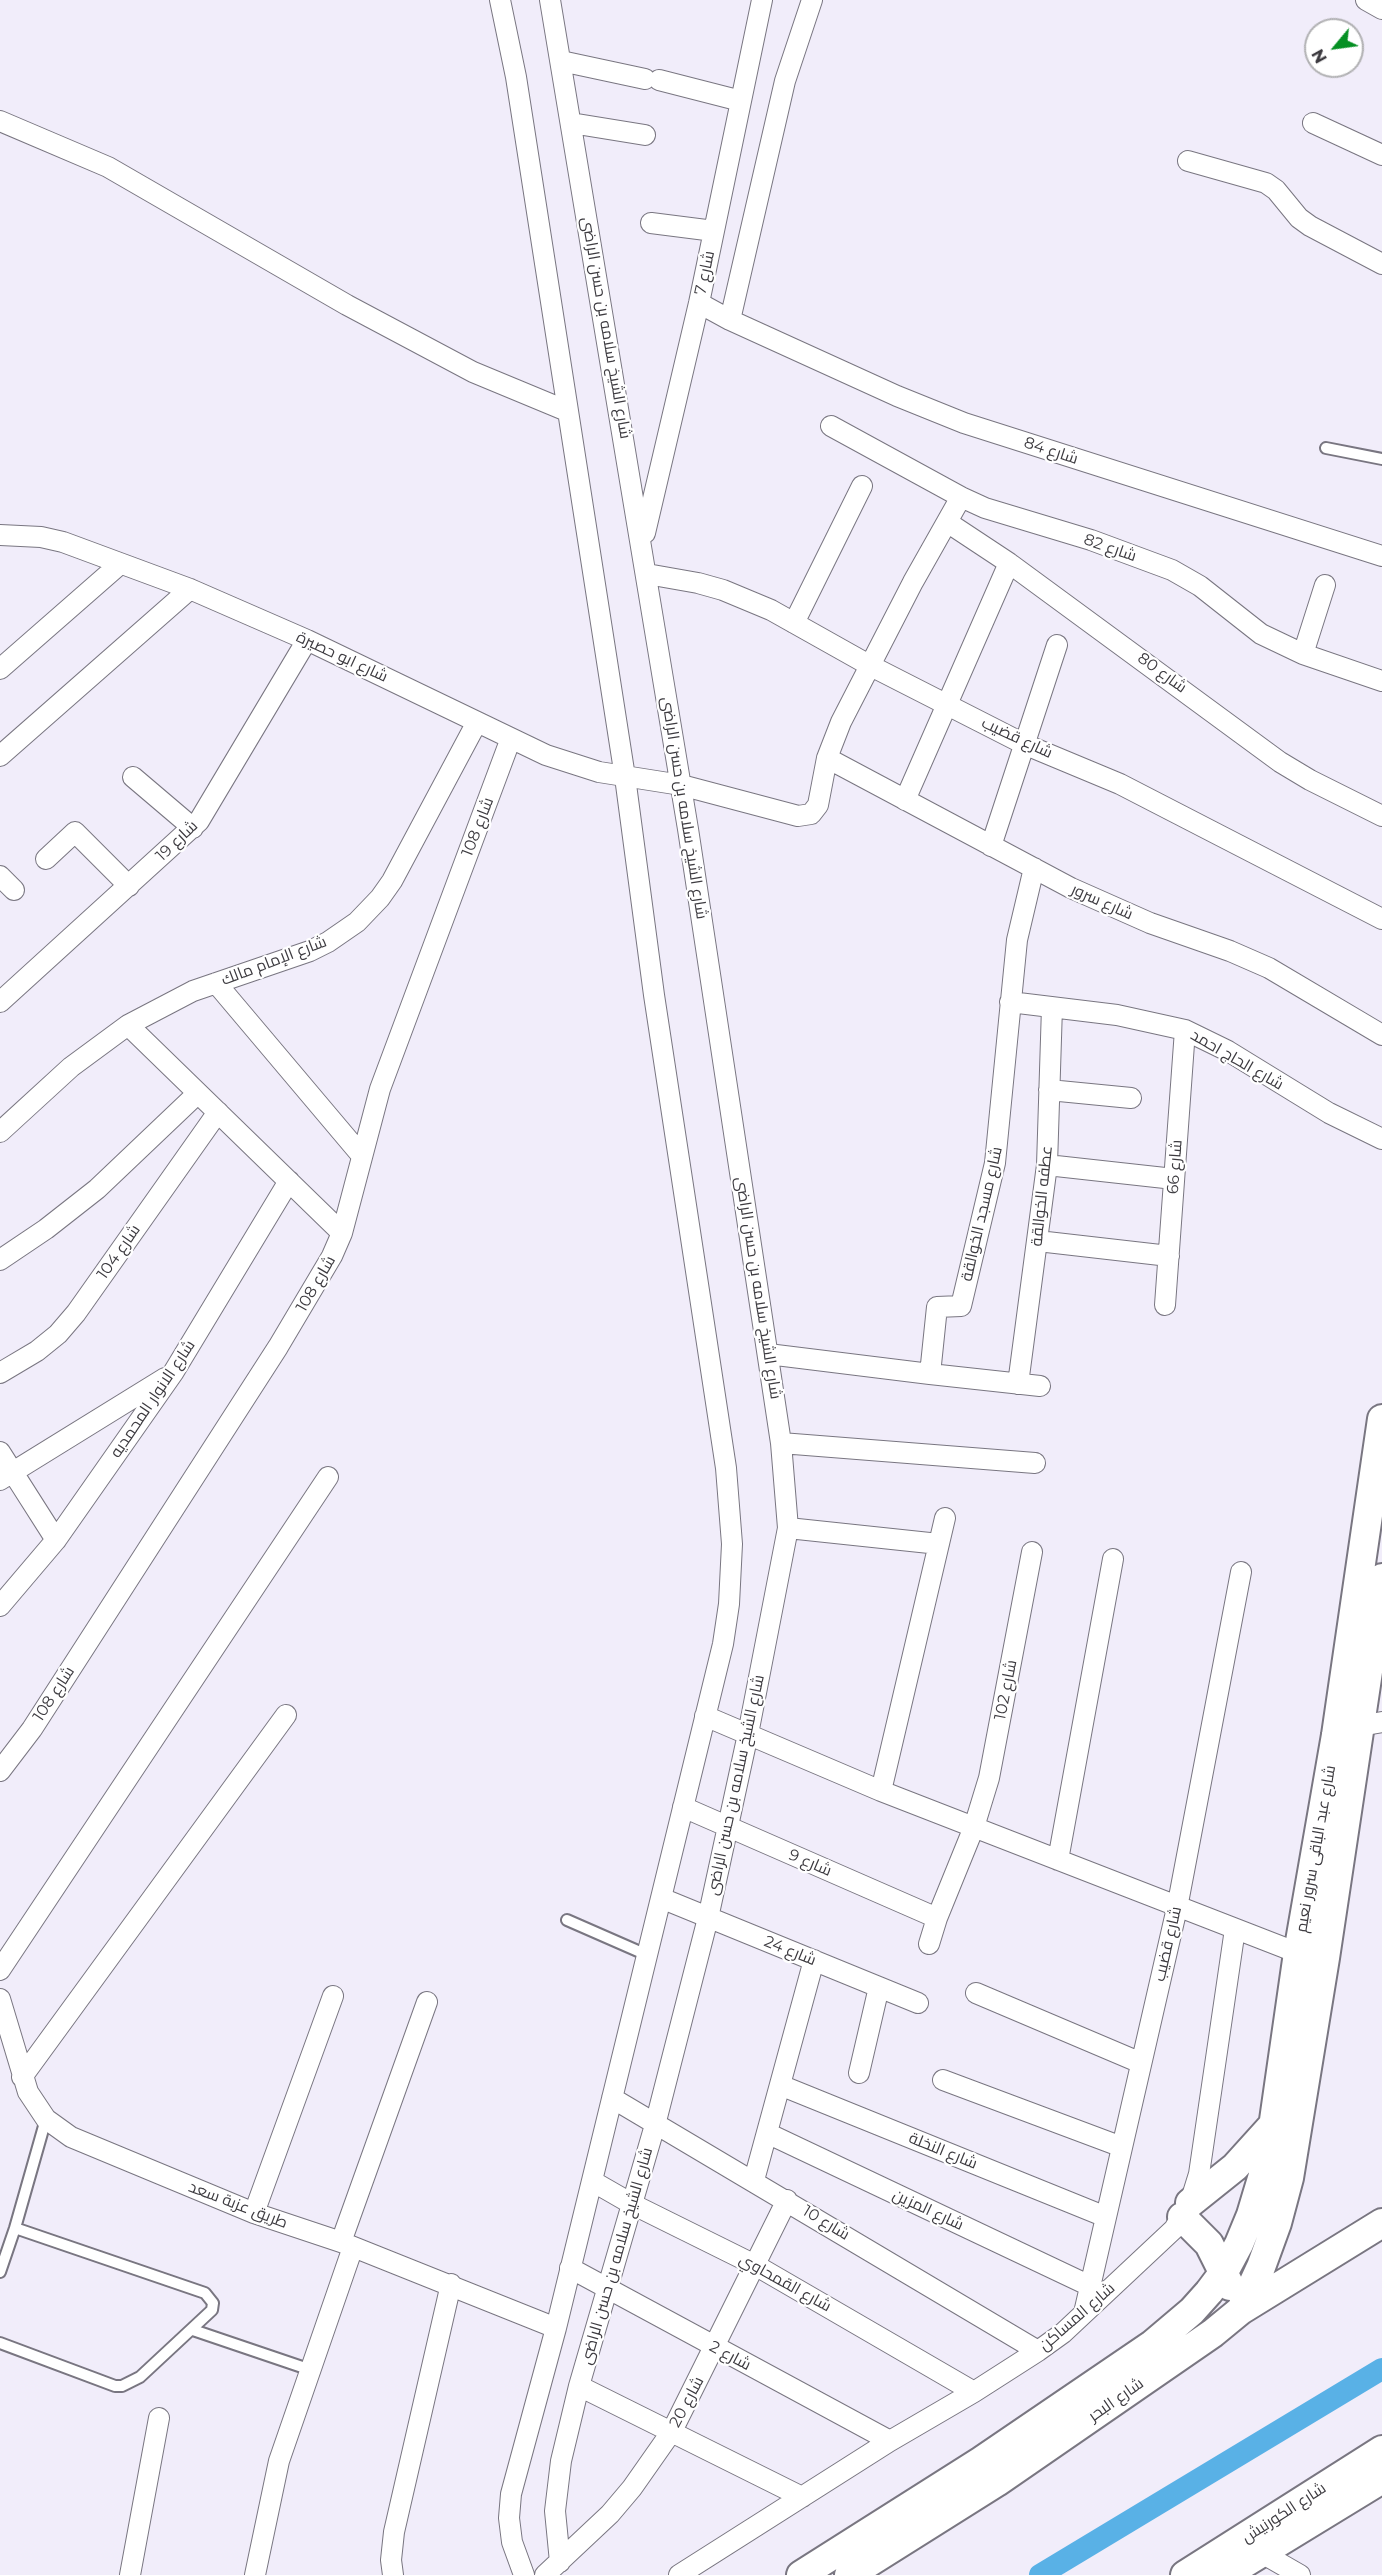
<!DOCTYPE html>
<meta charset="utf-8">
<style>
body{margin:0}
#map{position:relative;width:1382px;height:2575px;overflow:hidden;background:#f1edfa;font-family:Montserrat,sans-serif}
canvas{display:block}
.north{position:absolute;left:1304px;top:18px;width:60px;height:60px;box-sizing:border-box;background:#fff;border:2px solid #b1b1b3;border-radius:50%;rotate:241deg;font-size:16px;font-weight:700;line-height:24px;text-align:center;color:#3d3b40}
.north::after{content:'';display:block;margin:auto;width:21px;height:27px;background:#059023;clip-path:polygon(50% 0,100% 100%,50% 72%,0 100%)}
</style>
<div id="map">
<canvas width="1382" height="2575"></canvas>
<div class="north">N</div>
</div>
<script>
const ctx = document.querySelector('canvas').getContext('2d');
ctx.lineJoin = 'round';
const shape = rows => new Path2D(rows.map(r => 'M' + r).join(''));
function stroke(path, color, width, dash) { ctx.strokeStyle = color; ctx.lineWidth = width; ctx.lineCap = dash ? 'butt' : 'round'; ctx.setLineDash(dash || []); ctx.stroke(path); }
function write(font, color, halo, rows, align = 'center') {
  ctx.font = font + ' Montserrat,Cairo,sans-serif'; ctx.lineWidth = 4.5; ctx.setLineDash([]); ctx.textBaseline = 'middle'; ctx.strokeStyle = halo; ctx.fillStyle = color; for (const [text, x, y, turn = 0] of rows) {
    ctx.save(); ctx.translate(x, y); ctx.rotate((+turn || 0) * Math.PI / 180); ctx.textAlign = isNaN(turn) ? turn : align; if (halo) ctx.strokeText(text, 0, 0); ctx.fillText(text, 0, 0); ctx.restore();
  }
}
stroke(shape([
 [1040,2575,1382,2369]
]), '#59b1e6', 22);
const lane = shape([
 [1326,448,1382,459],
 [567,1920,647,1955],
 [0,2272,15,2228,46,2119],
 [193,2330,311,2370],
 [0,2343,115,2386,122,2386,140,2377,212,2310,213,2303,205,2293,15,2228]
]);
const street = shape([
 [500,0,516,77,625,777,654,995,726,1468,732,1544,729,1604,723,1644,556,2328,511,2494,509,2518,512,2542,524,2575],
 [550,0,688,829,781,1443,788,1528,748,1734,708,1918,655,2125,579,2386,561,2461,555,2511,560,2562],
 [1366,0,1382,9],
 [561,61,645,79],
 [659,80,741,101],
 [0,121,108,167,347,305,473,372,567,411],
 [571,123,645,135],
 [1313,123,1382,155],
 [1188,161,1266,183,1276,190,1299,218,1310,226,1382,264],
 [651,223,714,231],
 [699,303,730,320,897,396,964,423,1382,556],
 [730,320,785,81,812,0],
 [831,426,961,497,985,508,1091,540,1172,570,1200,586,1261,634,1303,654,1382,681],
 [947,522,1009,563,1280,762,1310,780,1382,816],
 [645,533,699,303,762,0],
 [0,535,41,537,63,542,190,589,307,640,546,755,599,772,681,785,798,816,811,814,818,805,827,758,841,722,913,582,961,497],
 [647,574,698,583,723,590,771,610,869,665,1024,744,1120,784,1382,919],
 [794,623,862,486],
 [1303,654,1325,585],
 [0,669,120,564],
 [0,756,190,589],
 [827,758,1071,888,1150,923,1230,951,1269,968,1382,1035],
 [133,777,193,828],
 [905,800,1009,563],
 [991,846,1057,645],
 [46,859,75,832,129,886],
 [0,876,14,890],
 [216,983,362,1156],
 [0,1002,199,821,307,640],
 [1010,1002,1117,1015,1185,1030,1228,1051,1329,1113,1382,1139],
 [128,1025,342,1233],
 [1049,1090,1131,1098],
 [0,1132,71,1067,128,1025,193,991,310,951,328,942,357,922,380,898,392,881,477,722],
 [1047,1165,1174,1179],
 [1038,1241,1169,1256],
 [0,1260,46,1229,97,1189,198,1093],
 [1165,1305,1185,1030],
 [768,1354,930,1374,937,1307,961,1306,995,1163,1017,940,1034,868],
 [0,1373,37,1351,58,1334,76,1313,218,1112],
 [930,1374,1040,1386],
 [1018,1384,1047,1165,1052,1007],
 [781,1443,1035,1463],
 [0,1452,56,1540],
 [0,1480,165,1378],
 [788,1528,939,1544],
 [0,1606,56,1540,173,1373,289,1181],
 [705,1716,881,1791,1298,1953],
 [1360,1726,1382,1722],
 [0,1771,32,1729,278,1347,332,1256,342,1233,380,1089,511,738],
 [881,1791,945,1518],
 [683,1807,937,1918],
 [1058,1860,1113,1559],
 [661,1898,918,2003],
 [929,1944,937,1918,974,1827,989,1778,1032,1552],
 [0,1970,328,1477],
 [976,1993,1141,2063],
 [0,1999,28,2092,46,2119,71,2137,254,2213,341,2242,556,2328],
 [859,2073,879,1987],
 [22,2077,286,1715],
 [943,2080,1122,2147],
 [780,2085,1106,2217],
 [612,2098,1038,2351],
 [767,2133,1090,2286],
 [754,2180,814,1960],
 [592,2181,632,2204,755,2265,974,2392],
 [254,2213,333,1996],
 [341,2242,427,2002],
 [570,2268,890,2441],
 [1084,2313,1177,1908,1241,1572],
 [579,2386,802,2497],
 [1260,2552,1300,2575],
 [130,2575,159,2418],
 [255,2575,279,2461,353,2247],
 [393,2575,391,2560,394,2532,451,2284],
 [545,2575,610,2514,632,2488,672,2431,787,2200],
 [679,2575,890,2441,974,2392,1038,2351,1063,2333,1174,2229,1190,2203,1199,2174,1235,1929]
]);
const secondary = shape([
 [1190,2203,1235,2167,1273,2125],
 [1182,2217,1209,2244,1230,2286],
 [1241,2310,1261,2267,1277,2223,1289,2178,1325,1958,1382,1578],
 [801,2575,981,2461,1153,2344,1192,2311,1209,2292,1224,2272,1239,2244,1251,2215,1269,2155,1298,1953,1336,1735,1382,1419],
 [849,2575,997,2482,1213,2333,1241,2310,1382,2223],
 [1185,2575,1382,2450],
 [1225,2575,1382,2479]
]);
stroke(lane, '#797681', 14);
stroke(street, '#797681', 22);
stroke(secondary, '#797681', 32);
stroke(lane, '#fff', 10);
stroke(street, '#fff', 20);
stroke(secondary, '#fff', 28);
write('16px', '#3d3b40', '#fff', [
 ["شارع 7",705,273,-78],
 ["شارع الشيخ سلامه بن حسن الراضى",606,328,80],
 ["شارع 84",1051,451,18],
 ["شارع 82",1110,548,19],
 ["شارع ابو حصيرة",342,657,25],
 ["شارع 80",1162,673,36],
 ["شارع قضيب",1017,738,25],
 ["شارع الشيخ سلامه بن حسن الراضى",684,808,81],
 ["شارع 108",478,827,-69],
 ["شارع 19",177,841,-44],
 ["شارع سرور",1102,902,24],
 ["شارع الإمام مالك",274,961,-21],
 ["شارع الحاج احمد",1237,1060,30],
 ["شارع 66",1175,1167,-86],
 ["عطفه الخوالقة",1042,1196,-84],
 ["شارع مسجد الخوالقة",982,1214,-77],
 ["شارع 104",119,1252,-55],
 ["شارع 108",316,1284,-60],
 ["شارع الشيخ سلامه بن حسن الراضى",758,1288,81],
 ["شارع الانوار المحمديه",153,1399,-56],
 ["شارع 102",1006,1690,-79],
 ["شارع 108",54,1694,-57],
 ["شارع الشيخ سلامه بن حسن الراضى",736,1785,-78],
 ["شارع عبد الباقى سرور نعيم",1316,1849,-80],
 ["شارع 9",810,1863,23],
 ["شارع قضيب",1168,1944,-77],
 ["شارع 24",790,1951,22],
 ["شارع النخلة",943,2151,22],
 ["طريق عزبة سعد",238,2205,21],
 ["شارع المزين",928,2210,25],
 ["شارع 10",826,2223,31],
 ["شارع الشيخ سلامه بن حسن الراضى",617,2256,-74],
 ["شارع القمحاوي",785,2283,29],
 ["شارع المساكن",1077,2317,-41],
 ["شارع 2",730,2356,28],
 ["شارع البحر",1116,2400,-35],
 ["شارع 20",687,2402,-62],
 ["شارع الكورنيش",1284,2513,-33]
]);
</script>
